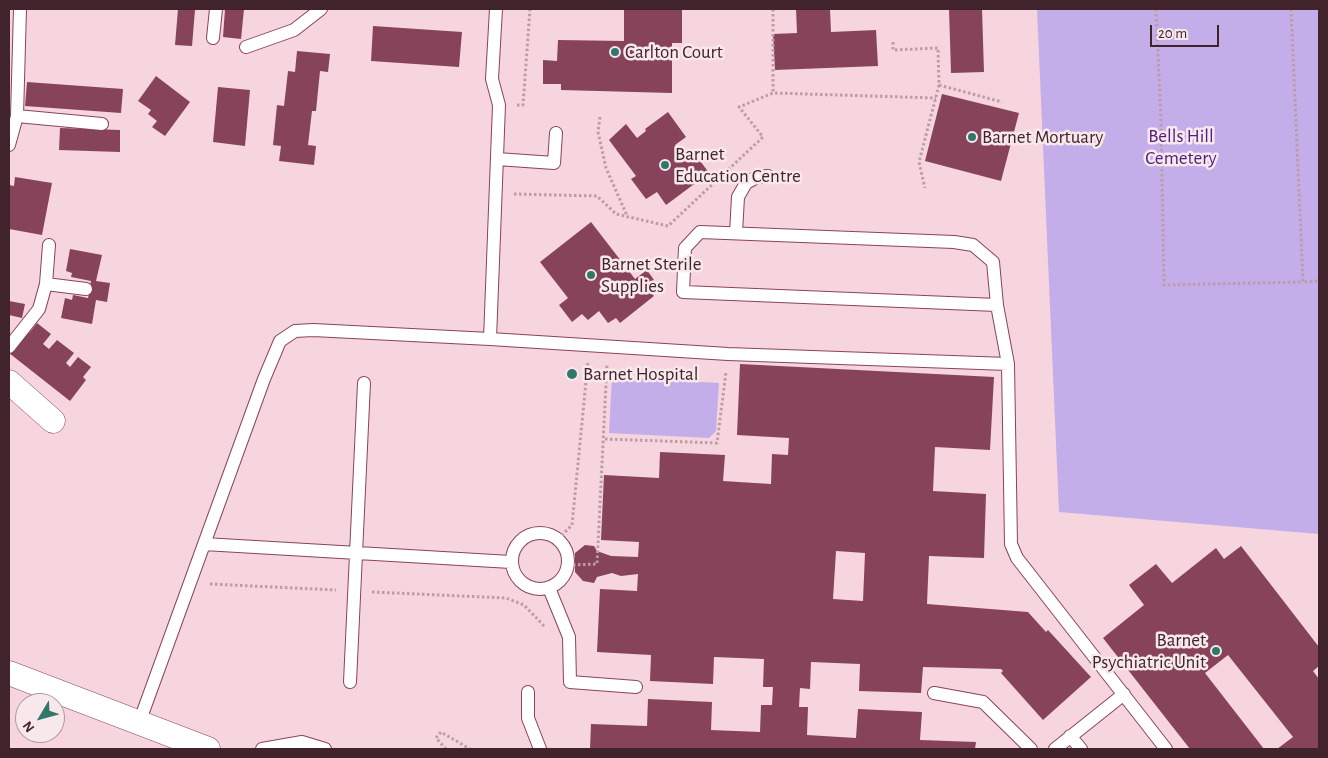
<!DOCTYPE html>
<style>
body{margin:0}
#map{position:relative;width:1328px;height:758px;overflow:hidden;background:#f6d5de;font-family:"Alegreya Sans",sans-serif}
canvas{display:block}
.frame{position:absolute;inset:0;border:10px solid #41232c;pointer-events:none}
.north{position:absolute;left:15px;top:693px;width:50px;height:50px;box-sizing:border-box;background:#f8e8ec;border:1px solid #af999f;border-radius:50%;rotate:233deg;font-size:14px;font-weight:700;line-height:20px;text-align:center;color:#41232c}
.north::after{content:'';display:block;margin:auto;width:18px;height:22px;background:#32776c;clip-path:polygon(50% 0,100% 100%,50% 72%,0 100%)}
.scale{position:absolute;left:1150px;top:25px;width:69px;height:22px;box-sizing:border-box;border:2px solid #41232c;border-top:0;padding-left:6px;font-size:15px;line-height:18px;white-space:nowrap;color:#41232c;-webkit-text-stroke:4px #f8e8ec;paint-order:stroke}
</style>
<div id="map">
<canvas width="1328" height="758"></canvas>
<div class="frame"></div>
<div class="north">N</div>
<div class="scale">20 m</div>
</div>
<script>
const ctx = document.querySelector('canvas').getContext('2d');
ctx.lineJoin = 'round';
function fillPath(path, color) { ctx.fillStyle = color; ctx.fill(path, 'evenodd'); }
const shape = rows => new Path2D(rows.map(r => 'M' + r).join(''));
function stroke(path, color, width, dash) { ctx.strokeStyle = color; ctx.lineWidth = width; ctx.lineCap = dash ? 'butt' : 'round'; ctx.setLineDash(dash || []); ctx.stroke(path); }
function write(font, color, halo, rows, align = 'center') {
  ctx.font = font + ' "Alegreya Sans",sans-serif'; ctx.lineWidth = 5; ctx.setLineDash([]); ctx.textBaseline = 'middle'; ctx.strokeStyle = halo; ctx.fillStyle = color; for (const [text, x, y, turn = 0] of rows) {
    ctx.save(); ctx.translate(x, y); ctx.rotate((+turn || 0) * Math.PI / 180); ctx.textAlign = isNaN(turn) ? turn : align; if (halo) ctx.strokeText(text, 0, 0); ctx.fillText(text, 0, 0); ctx.restore();
  }
}
fillPath(shape([
 [1037,9,1319,9,1319,534,1059,512],
 [612,377,719,383,716,431,709,438,609,433]
]), '#c3aee9');
fillPath(shape([
 [178,9,195,10,192,46,175,45],
 [225,9,244,9,241,39,223,37],
 [624,9,682,9,682,43,672,43,672,93,561,90,561,84,543,84,543,60,557,61,558,40,624,41],
 [796,9,830,9,831,32,876,30,878,66,775,70,773,34,797,33],
 [949,9,982,9,984,72,951,73],
 [373,26,462,32,459,67,371,61],
 [297,51,330,54,328,72,320,71,316,111,312,111,308,145,316,146,314,165,279,161,281,146,273,145,277,105,284,106,288,71,295,72],
 [156,76,190,102,165,136,152,127,157,121,148,114,151,110,138,101],
 [27,82,123,89,121,113,25,106],
 [218,87,250,90,245,146,213,142],
 [942,94,1019,113,1001,181,925,161],
 [668,112,686,137,675,145,684,157,693,151,709,173,666,205,657,192,646,199,631,179,636,176,609,140,626,124,637,138,646,131,645,129],
 [60,128,120,130,120,152,59,150],
 [15,177,52,183,42,235,9,229,9,185,14,186],
 [591,222,635,279,647,270,654,280,646,286,654,296,620,323,616,318,608,323,599,311,588,320,582,314,572,322,559,305,568,298,540,262],
 [70,249,102,255,96,281,110,283,107,302,96,300,92,324,61,318,65,298,72,300,73,295,88,298,91,281,71,277,72,273,66,271],
 [9,301,25,304,22,318,9,315],
 [37,323,51,334,43,344,49,349,57,340,74,353,66,363,70,367,78,357,91,367,83,377,86,380,70,401,9,353,25,330,29,333],
 [740,364,994,377,990,450,935,447,933,491,986,494,984,558,929,556,927,604,1028,612,1046,632,1048,630,1091,677,1043,720,1001,673,1003,671,1001,669,923,667,921,693,859,691,860,664,811,662,810,689,800,688,799,707,808,707,807,735,856,738,858,709,922,712,920,740,976,742,975,749,590,749,591,724,647,726,648,699,712,702,711,730,760,732,761,705,772,705,773,687,763,687,764,659,714,657,713,684,650,681,651,655,597,652,600,589,637,591,638,574,621,576,612,573,597,577,594,583,583,581,575,572,575,553,585,545,594,546,597,551,611,556,638,557,639,542,601,540,604,475,659,478,660,452,725,455,723,481,771,484,772,454,788,455,789,438,737,435],
 [836,551,865,553,863,601,833,599],
 [1241,546,1319,647,1319,666,1313,671,1319,679,1319,747,1317,749,1277,749,1293,737,1228,655,1205,673,1264,749,1190,749,1103,638,1144,605,1129,585,1156,564,1172,583,1216,548,1224,559]
]), '#874359');
const service = shape([
 [213,38,216,9],
 [246,47,294,30,321,9],
 [17,116,20,9],
 [9,145,17,116,102,124],
 [497,159,554,163,556,133],
 [736,233,738,197,746,183,757,177,768,176],
 [46,284,86,289],
 [997,305,683,292,685,248,700,232,954,242,973,245,993,262,997,305,1008,364,1011,544,1017,558,1166,749],
 [490,339,499,105,492,79,496,9],
 [9,347,39,309,46,284,49,245],
 '512 561a28 28 0 1 1 56 0a28 28 0 1 1-56 0Z',
 [204,544,511,562],
 [549,588,569,637,570,682,636,687],
 [350,682,364,383],
 [528,692,528,718,540,749],
 [934,693,983,702,1031,749],
 [139,723,264,379,280,341,295,331,313,330,490,339,728,354,1008,364],
 [1070,736,1081,749],
 [262,749,302,742,325,749],
 [1055,749,1124,694]
]);
const minor = shape([
 [9,382,53,421],
 [9,673,208,749]
]);
stroke(service, '#88445a', 14);
stroke(minor, '#88445a', 25);
stroke(shape([
 [773,9,773,93],
 [1156,9,1161,120,1164,285,1303,282],
 [1291,9,1303,282,1319,281],
 [893,42,893,50,938,48,939,85,919,162,925,188],
 [939,85,1002,102],
 [517,105,523,105,530,9],
 [600,117,598,132,606,168,628,218],
 [514,194,597,196,616,214,668,226,763,137,739,107,773,93,936,98],
 [605,439,717,443,726,372],
 [558,539,572,525,588,361],
 [568,565,597,564,607,364],
 [210,584,336,590],
 [372,592,506,598,524,605,545,627],
 [446,749,436,738,441,732,470,749]
]), '#bc9ca5', 3, [2.5, 2.5]);
stroke(service, '#fff', 12);
stroke(minor, '#fff', 24);
for (const [x, y, r, color] of [
 [615,52,5,"#32776c"],
 [972,137,5,"#32776c"],
 [665,165,5,"#32776c"],
 [591,275,5,"#32776c"],
 [572,374,6,"#32776c"],
 [1216,651,5,"#32776c"]
]) { const dot = new Path2D(); dot.arc(x, y, r, 0, 2 * Math.PI); ctx.fillStyle = color; ctx.fill(dot); stroke(dot, '#f8e8ec', 2); }
write('19px', '#41232c', '#f8e8ec', [
 ["Carlton Court",625,52],
 ["Barnet Mortuary",982,137],
 ["Barnet",675,154],
 ["Education Centre",675,176],
 ["Barnet Sterile",601,264],
 ["Supplies",601,286],
 ["Barnet Hospital",583,374],
 ["Barnet",1206,640,"right"],
 ["Psychiatric Unit",1206,662,"right"]
], 'left');
write('19px', '#4f2081', '#f8e8ec', [
 ["Bells Hill",1181,136],
 ["Cemetery",1181,158]
]);
</script>
